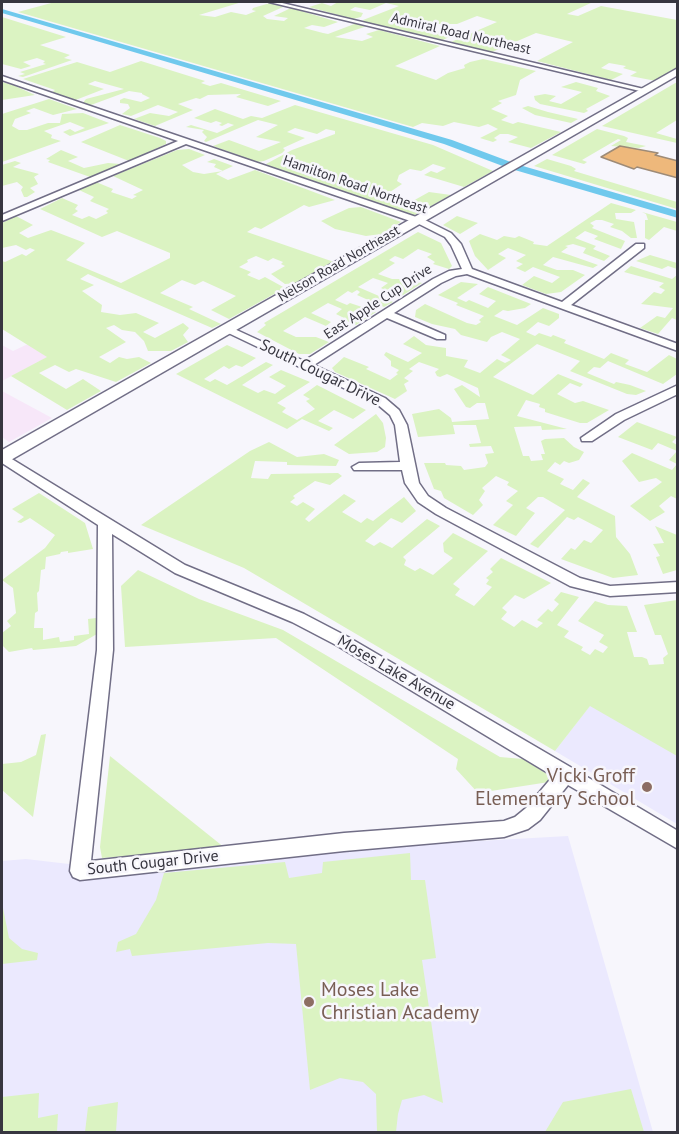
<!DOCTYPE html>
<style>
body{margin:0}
#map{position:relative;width:679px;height:1134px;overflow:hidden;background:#f7f6fc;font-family:"PT Sans",sans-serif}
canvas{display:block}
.frame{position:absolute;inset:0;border:3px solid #373640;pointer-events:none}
</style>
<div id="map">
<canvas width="679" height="1134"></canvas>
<div class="frame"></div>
</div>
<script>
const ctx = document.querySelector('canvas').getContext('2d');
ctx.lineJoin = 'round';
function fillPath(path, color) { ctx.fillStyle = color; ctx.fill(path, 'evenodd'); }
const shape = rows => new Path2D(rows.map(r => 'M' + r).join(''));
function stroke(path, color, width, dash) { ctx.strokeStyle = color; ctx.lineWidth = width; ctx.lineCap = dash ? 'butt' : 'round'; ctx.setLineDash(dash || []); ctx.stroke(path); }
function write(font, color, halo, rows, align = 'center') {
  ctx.font = font + ' "PT Sans",sans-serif'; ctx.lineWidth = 5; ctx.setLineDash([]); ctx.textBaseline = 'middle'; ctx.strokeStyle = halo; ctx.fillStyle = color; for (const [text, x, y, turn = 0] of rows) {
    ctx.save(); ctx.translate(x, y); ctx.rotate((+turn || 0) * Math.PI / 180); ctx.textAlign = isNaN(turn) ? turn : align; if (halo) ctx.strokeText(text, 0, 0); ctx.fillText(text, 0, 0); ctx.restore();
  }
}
fillPath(shape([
 [677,679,677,824,555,751,605,686],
 [568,836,653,1132,2,1132,2,861,26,859,69,864]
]), '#ebe9fe');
fillPath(shape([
 [28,344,48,357,2,381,2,345,13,351],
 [2,391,52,418,9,442,2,437]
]), '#f7e7f9');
fillPath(shape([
 [55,2,242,2,199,15,215,17,231,12,246,15,256,11,252,10,253,8,270,3,283,7,263,16,267,19,284,21,288,18,274,16,291,8,338,22,324,27,312,25,304,28,323,33,328,34,357,23,367,26,335,37,362,41,373,37,366,34,379,30,440,46,395,66,436,80,448,73,465,68,464,65,470,62,483,59,536,71,520,80,516,95,498,101,502,103,491,109,508,116,501,120,513,124,518,122,561,132,531,148,508,142,518,137,508,134,500,134,494,138,497,140,493,142,480,138,498,129,488,124,479,127,454,122,443,126,422,123,413,127,18,12],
 [338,2,593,2,567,14,578,16,601,6,677,20,677,69,656,81,630,76,637,72,623,68,626,66,609,63,601,68,623,74,611,80,537,61,573,42,536,33,492,52,451,42,497,22,477,16,457,24,437,24,427,29,453,35,443,40,364,22,363,20,399,6,386,3,370,10,355,7,350,10,363,13,361,17,353,19,309,7,322,3,331,6],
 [2,17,66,37,40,45,70,55,64,58,72,60,23,77,18,76,25,74,20,72,46,64,43,63,45,61,37,58,23,62,31,66,21,69,2,64],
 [141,61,205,81,201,83,210,86,221,83,281,101,268,106,236,97,241,94,208,95,200,99,196,98,178,104,193,110,155,126,134,119,150,113,169,116,178,112,158,105,131,116,122,114,130,108,128,104,120,103,120,100,124,98,141,102,150,98,142,94,142,93,129,91,91,105,82,104,86,99,124,89,95,81,88,84,104,89,73,101,51,93,55,90,23,79,77,62,110,72],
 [2,82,13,85,35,95,2,100],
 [576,82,598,88,596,91,610,96,586,109,588,111,584,113,540,104,535,100,534,96,545,94,556,96,549,101,561,104,582,92,561,87],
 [677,82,677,120,656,133,677,139,677,143,602,126],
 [49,99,77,109,53,115,34,108,26,111,31,113,15,119,12,126,19,130,27,130,48,123,60,123,62,114,83,113,109,123,70,136,63,132,70,129,75,132,85,128,70,122,44,131,52,135,51,138,61,141,2,162,2,114],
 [295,105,433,145,493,171,464,187,424,175,431,171,437,173,446,168,433,164,421,171,410,169,399,175,397,181,402,184,387,194,411,202,429,192,451,195,413,216,276,170,266,164,292,150,335,134,335,131,326,129,317,134,295,128,287,132,305,138,283,148,285,150,282,153,264,161,257,162,213,146,229,140,259,151,281,142,256,137,278,125,258,120,206,142,204,141,207,137,202,132,204,130,186,127,191,125,217,133,234,125,228,123,222,126,219,125,222,123,216,121,211,123,194,118,215,109,243,119,251,116,262,118],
 [528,106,548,112,578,119,571,123,535,115,522,108],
 [120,125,160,138,166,141,166,144,129,161,81,142],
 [597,129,624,136,628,138,626,142,646,146,639,148,611,146,621,140,618,139,582,160,587,162,584,164,552,155],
 [189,149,205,155,182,165,193,172,204,174,223,171,214,167,216,164,207,162,214,159,233,166,216,174,228,180,255,170,335,200,309,207,304,205,261,229,255,227,247,232,334,262,297,283,285,284,271,274,285,266,281,264,283,262,273,258,268,261,256,256,247,260,248,262,239,267,251,272,247,275,259,280,265,277,285,288,229,319,211,310,236,296,203,281,195,285,182,280,160,293,193,307,189,309,221,324,212,328,88,274,80,279,94,285,82,291,102,305,101,312,120,315,136,313,159,323,143,332,155,338,183,323,189,328,183,335,188,342,171,351,148,351,144,341,135,332,122,330,114,325,106,328,126,342,99,357,110,363,119,357,127,359,139,357,151,363,116,382,76,369,69,372,55,365,39,373,66,389,83,379,101,391,67,410,11,376,47,357,2,329,2,261,5,262,22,254,26,256,35,250,30,248,26,250,16,245,2,248,2,223,16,216,33,225,19,233,28,238,51,230,85,243,66,260,121,283,170,258,170,253,117,231,102,237,40,209,62,198,78,205,75,209,78,211,72,215,82,219,89,216,96,219,108,213,106,211,109,209,90,201,94,197,79,190,96,182,113,189,111,192,132,199,137,196,133,195,143,190,113,176,177,150],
 [61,150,78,157,68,161,84,168,108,163,120,164,90,177,48,162,50,160,46,159],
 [547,159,571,166,576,169,574,171,677,202,677,209,534,166],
 [15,161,21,163,13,167,39,174,34,177,38,184,30,188,35,192,27,197,24,197,21,190,23,187,17,182,2,186,2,165],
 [611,203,636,210,631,213,615,213,616,219,634,222,637,238,631,238,622,231,610,227,614,224,602,220,596,220,590,223,594,226,592,228,625,241,621,249,594,239,598,236,585,231,575,238,596,246,593,249,610,256,604,261,583,253,586,248,573,244,565,246,568,247,561,252,598,265,593,268,553,257,543,265,557,270,573,270,585,275,561,292,546,294,522,285,534,276,552,283,560,277,533,267,525,272,516,268,523,264,516,261,526,255,508,248,498,254,506,258,488,270,475,256,469,241,480,234,497,240,504,236,515,238,519,236,534,242,533,244,547,246],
 [361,207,401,222,381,234,366,236,335,229,321,221,349,208],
 [642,212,677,222,677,231,664,227,649,240,645,238,645,220,648,220,646,214],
 [457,216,478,223,460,234,443,225],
 [418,232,441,243,452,266,449,269,433,264,435,262,427,257,432,254,418,249,403,259,395,256,389,260,395,263,378,274,392,279,411,279,422,283,400,297,381,288,388,283,373,278,358,287,393,302,384,307,357,295,360,292,357,290,352,293,348,291,335,300,347,305,350,303,362,307,366,304,376,312,356,325,341,318,342,317,336,314,342,309,328,303,311,313,331,322,326,326,305,317,283,331,296,337,316,337,329,342,310,354,299,354,257,332,266,325,264,323],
 [650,255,677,263,677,269,668,266,662,269,636,261],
 [631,266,672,279,677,275,677,320,672,318,658,334,640,328,657,316,665,318,673,308,641,304,654,292,661,294,665,290,659,287,664,283,624,272],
 [461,282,478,284,457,298,466,302,469,300,488,308,496,301,479,294,488,287,531,304,525,308,508,311,503,310,494,316,517,325,543,308,559,314,559,318,549,326,538,322,526,332,535,336,539,333,551,337,553,335,566,340,564,343,604,359,611,353,629,360,625,364,647,372,669,355,677,359,677,374,663,384,608,361,600,368,594,367,587,373,614,384,616,382,630,385,646,391,636,395,627,394,570,371,580,361,537,344,493,377,533,395,558,374,583,384,580,387,570,383,557,394,575,403,583,401,609,410,587,423,580,423,545,412,545,409,539,407,540,404,526,400,517,416,567,429,542,430,541,426,514,427,523,456,529,456,531,461,543,460,541,454,545,454,541,441,545,439,564,438,574,447,584,452,579,460,569,463,564,461,560,465,555,462,547,471,564,479,560,484,573,490,583,479,590,483,577,497,615,516,616,537,630,554,638,575,613,578,561,559,571,548,575,550,584,540,591,543,603,530,578,517,574,520,567,517,538,548,530,544,565,510,543,497,538,497,526,508,535,513,516,536,493,525,513,505,506,501,518,491,507,485,509,482,496,476,482,488,485,491,479,500,483,505,473,515,444,498,441,491,434,489,424,463,445,463,446,465,461,466,464,470,485,467,488,463,485,454,494,453,491,446,470,447,469,444,481,443,476,425,453,425,455,434,418,437,412,414,439,409,451,418,452,422,489,419,485,403,477,403,470,408,466,407,454,389,462,385,480,397,478,388,447,374,440,377,437,376,435,372,439,369,419,362,409,369,413,371,404,378,409,381,404,384,407,391,395,399,335,372,332,368,344,357,369,367,366,369,390,380,398,374,396,373,399,370,391,366,391,361,384,355,386,352,408,362,422,353,403,344,414,336,426,345,446,348,446,356,468,360,464,367,480,373,497,359,505,363,511,360,501,355,520,339,502,332,491,337,487,342,461,335,455,329,432,324,415,317,416,310,425,304,467,323,476,325,481,322,479,320,484,316,456,305,458,303,438,295],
 [227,345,256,358,242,367,236,365,229,369,224,366,204,379,210,382,215,379,227,385,266,362,273,365,242,385,258,393,264,390,275,394,286,386,269,377,281,370,310,382,277,403,286,408,282,412,297,420,315,409,306,401,310,399,303,395,317,385,366,410,353,419,334,410,318,421,333,428,329,431,302,419,287,429,176,374],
 [376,414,383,423,386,438,385,447,377,452,349,454,334,445],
 [637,422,677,437,672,442,677,445,677,499,671,496,659,506,665,512,650,521,630,506,662,482,656,478,639,482,622,461,632,453,672,470,677,464,669,460,677,451,658,443,652,450,618,437],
 [269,442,297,457,324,454,339,460,336,466,287,465,287,462,255,461,251,478,268,479,271,474,338,473,342,476,330,485,315,481,293,496,295,498,290,502,297,506,303,502,315,509,305,519,309,522,344,494,356,501,342,512,361,523,367,518,373,521,404,497,416,511,402,523,391,518,365,541,374,546,380,542,392,548,427,519,440,526,403,557,406,560,404,565,415,571,420,568,433,575,453,558,444,552,443,543,453,533,488,551,453,584,460,589,455,595,474,606,492,587,486,584,489,580,486,578,493,572,490,569,501,558,551,583,524,599,515,595,502,608,507,612,501,619,514,627,522,620,537,628,543,623,537,620,548,609,552,612,559,604,554,600,561,592,579,597,557,625,569,631,564,637,583,647,581,650,590,655,595,649,603,653,608,647,599,642,604,635,578,621,595,601,608,605,627,606,637,632,627,632,634,657,642,657,647,659,649,665,664,664,663,658,668,654,661,635,655,635,644,605,677,600,677,756,590,706,555,751,244,568,141,525,250,451],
 [39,493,85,523,93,549,68,553,68,551,61,552,60,554,46,557,45,569,41,570,39,591,37,593,38,611,35,613,34,628,43,628,43,640,59,637,60,642,74,640,74,636,89,634,88,619,96,618,97,634,76,646,33,650,32,648,9,652,2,645,2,633,11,626,7,621,16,613,13,588,2,580,45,548,55,535,30,518,21,523,17,522,24,517,12,509],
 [655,526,677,535,677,570,663,574,656,557,660,556,653,544,664,543],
 [138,570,199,599,283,630,500,757,523,759,547,774,549,782,478,793,456,769,458,759,276,638,125,647,121,586],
 [46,734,33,817,2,790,2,764,21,762,36,755,41,735],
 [110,756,225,848,102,858,100,847],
 [410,853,411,880,425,880,436,958,422,960,443,1103,424,1095,402,1100,398,1114,396,1132,377,1132,376,1094,363,1082,340,1078,310,1090,296,944,268,943,132,956,130,949,116,952,118,942,136,934,156,900,164,873,285,862,289,878,322,873,323,862],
 [2,903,9,938,22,949,38,953,37,960,2,964],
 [631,1089,644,1132,545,1132,563,1102],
 [39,1093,38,1118,58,1114,57,1132,2,1132,2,1097],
 [118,1102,116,1132,81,1132,85,1132,88,1107]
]), '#dbf3c2');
fillPath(shape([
 [2,9,452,140,516,164,678,211,678,218,508,168,444,144,2,13,2,9]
]), '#70c9ed');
const building = shape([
 [620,146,658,153,655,155,678,161,678,178,637,167,634,169,601,157,620,146]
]);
fillPath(building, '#eeb87b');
stroke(building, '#9e8b77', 1.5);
const street = shape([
 [269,2,278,2,648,90,644,92,269,2],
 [2,76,425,220,451,233,461,244,472,269,562,302,636,244,644,244,644,248,571,305,678,344,678,351,467,274,456,276,441,283,394,313,445,335,445,339,437,339,387,318,314,365,385,398,399,410,407,425,419,483,428,496,446,508,580,578,610,586,678,582,678,592,610,596,570,586,436,514,418,502,405,483,402,470,354,470,352,467,359,463,400,462,395,425,390,415,377,404,220,329,222,327,230,327,304,361,433,279,449,271,462,269,451,245,445,237,419,224,186,144,2,221,2,215,178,141,2,80,2,76],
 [678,385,678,394,624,420,592,441,582,441,581,438,616,414,678,385],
 [2,453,185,565,304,614,348,637,572,768,678,831,678,849,568,785,540,820,528,829,504,837,344,851,80,880,73,877,70,871,97,650,98,525,2,463,2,453],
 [112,534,175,573,292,622,336,645,553,776,526,808,515,817,504,821,344,833,91,861,113,650,112,534]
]);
const secondary = shape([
 [678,68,678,75,9,461,2,463,2,450,678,68]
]);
stroke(street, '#716e86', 3);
stroke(secondary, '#716e86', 3);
fillPath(street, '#fff');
fillPath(secondary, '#fff');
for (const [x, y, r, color] of [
 [647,787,6,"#8d6e63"],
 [309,1002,6,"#8d6e63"]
]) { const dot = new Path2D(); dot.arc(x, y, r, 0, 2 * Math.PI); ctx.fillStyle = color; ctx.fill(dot); stroke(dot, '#f7f6fc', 2); }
write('14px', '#373640', '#f7f6fc', [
 ["Admiral Road Northeast",461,34,13],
 ["Hamilton Road Northeast",355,185,19],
 ["Nelson Road Northeast",339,264,-30],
 ["East Apple Cup Drive",378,302,-33]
]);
write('16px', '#373640', '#f7f6fc', [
 ["South Cougar Drive",320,373,26],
 ["Moses Lake Avenue",396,673,30],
 ["South Cougar Drive",153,863,-6]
]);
write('20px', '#785e54', '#f7f6fc', [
 ["Vicki Groff",635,776],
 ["Elementary School",635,799],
 ["Moses Lake",321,990,"left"],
 ["Christian Academy",321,1013,"left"]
], 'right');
</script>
